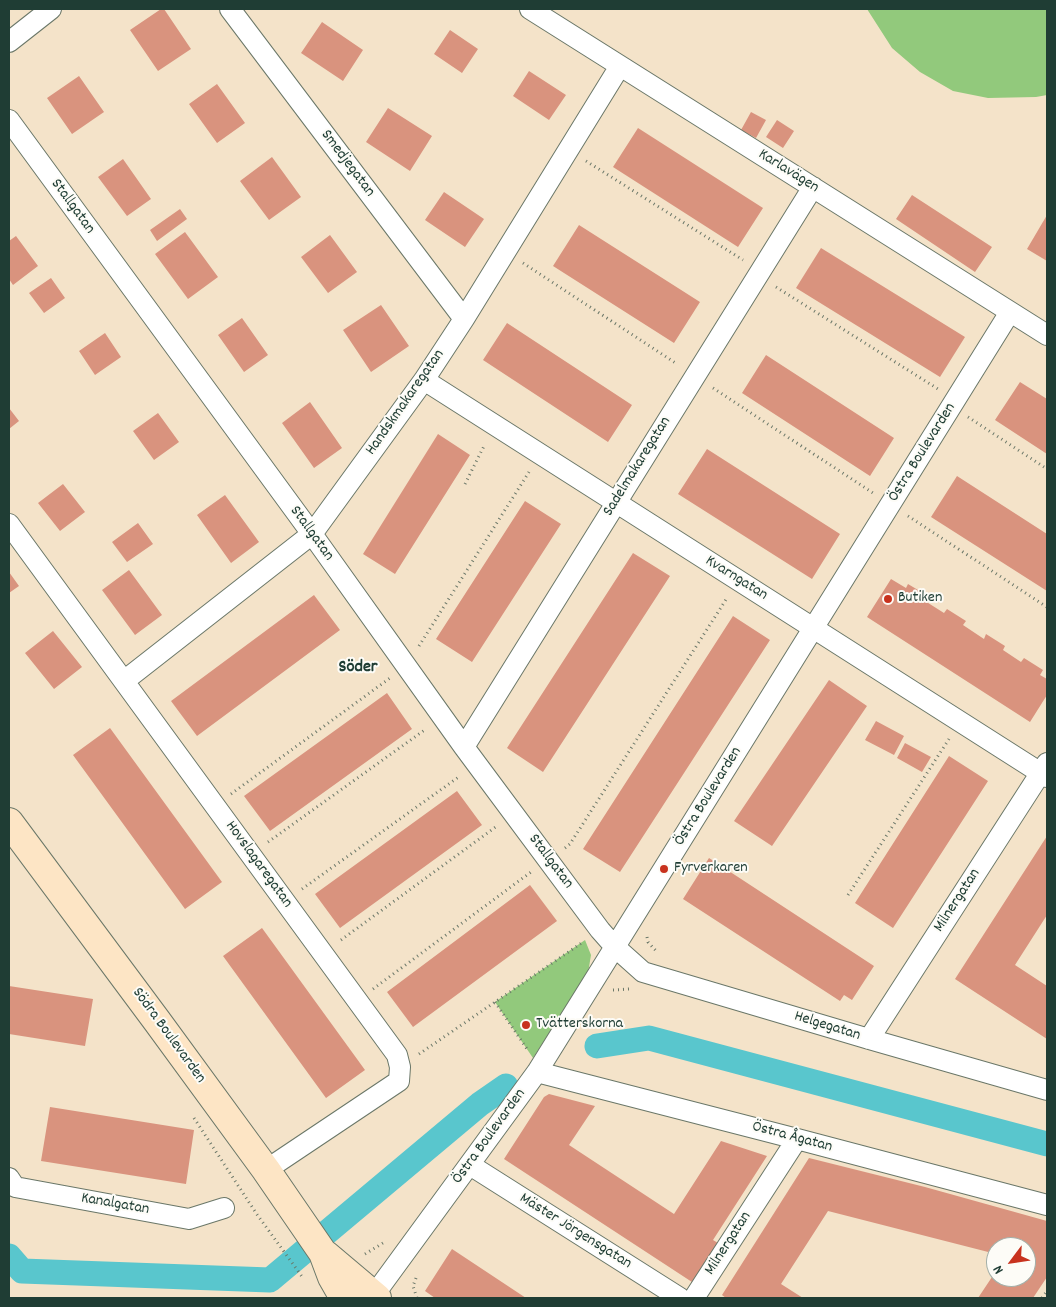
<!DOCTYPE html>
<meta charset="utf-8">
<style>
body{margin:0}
#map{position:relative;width:1056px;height:1307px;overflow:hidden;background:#f4e3c9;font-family:Dekko,sans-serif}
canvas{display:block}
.frame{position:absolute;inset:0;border:10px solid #1f3d34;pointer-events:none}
.north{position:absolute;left:986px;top:1237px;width:50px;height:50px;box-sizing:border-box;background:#fdfcf7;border:1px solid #a4b0a9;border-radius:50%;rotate:239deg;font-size:14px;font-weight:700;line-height:20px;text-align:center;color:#1f3d34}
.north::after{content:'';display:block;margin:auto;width:18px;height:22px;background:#c8321e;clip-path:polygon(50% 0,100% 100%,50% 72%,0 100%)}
</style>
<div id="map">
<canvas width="1056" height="1307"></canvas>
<div class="frame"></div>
<div class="north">N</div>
</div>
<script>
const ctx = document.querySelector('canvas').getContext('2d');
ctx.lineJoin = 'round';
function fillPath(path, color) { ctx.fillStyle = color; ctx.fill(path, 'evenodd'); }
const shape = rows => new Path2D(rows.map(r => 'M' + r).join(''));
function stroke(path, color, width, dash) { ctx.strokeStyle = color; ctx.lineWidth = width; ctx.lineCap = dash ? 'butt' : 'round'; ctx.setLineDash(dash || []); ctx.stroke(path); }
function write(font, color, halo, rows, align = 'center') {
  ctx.font = font + ' Dekko,sans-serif'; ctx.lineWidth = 4; ctx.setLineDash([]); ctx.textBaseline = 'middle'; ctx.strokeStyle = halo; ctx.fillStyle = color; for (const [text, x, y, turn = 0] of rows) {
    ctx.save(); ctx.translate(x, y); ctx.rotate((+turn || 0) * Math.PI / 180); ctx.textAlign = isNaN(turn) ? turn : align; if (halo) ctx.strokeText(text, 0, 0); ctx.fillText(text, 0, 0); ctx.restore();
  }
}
fillPath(shape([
 [867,9,1047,9,1047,95,1036,97,988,98,953,91,920,72,892,48],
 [585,940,591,955,588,973,533,1058,495,1002]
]), '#92c97c');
stroke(shape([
 [597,1046,649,1038,1047,1144],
 [9,1256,22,1271,270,1280,480,1104,506,1086]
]), '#59c6cd', 25);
fillPath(shape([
 [161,9,164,9,191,49,158,71,130,30],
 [322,22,363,50,343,81,301,53],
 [450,30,478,49,462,73,434,54],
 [529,71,566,95,549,120,513,96],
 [79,76,104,112,72,134,47,98],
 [217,84,245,123,217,143,189,104],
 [388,108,432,136,410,171,366,142],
 [751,112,766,120,756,138,741,130],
 [777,120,794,131,783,148,766,137],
 [638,128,763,208,738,247,613,167],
 [272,157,301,197,269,220,240,181],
 [123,159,151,199,127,216,98,177],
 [444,192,484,219,465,247,425,220],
 [912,195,992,247,975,272,896,219],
 [180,209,187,219,157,241,150,230],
 [1047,215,1047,261,1027,249],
 [579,225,700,302,674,343,553,266],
 [185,232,218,277,188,299,155,254],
 [330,235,357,272,328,293,301,257],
 [16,236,38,266,13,285,9,279,9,241],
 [821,248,965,337,940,377,796,288],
 [51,278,65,298,44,313,29,293],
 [381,305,409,346,371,372,343,330],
 [242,318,268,355,244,372,218,335],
 [507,323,632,405,608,442,483,360],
 [105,333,121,357,95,375,79,351],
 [766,355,894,438,870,476,742,393],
 [1020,382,1047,399,1047,454,995,420],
 [310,402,342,448,314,468,282,423],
 [9,408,19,421,9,429],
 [158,413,179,442,154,460,133,431],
 [438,434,470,455,395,574,363,554],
 [707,449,840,534,812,579,678,494],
 [957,476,1047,534,1047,591,931,517],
 [63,484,85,512,60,531,38,503],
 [225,495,259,542,231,563,197,515],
 [525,501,561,524,472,662,436,639],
 [138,523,153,544,127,562,112,542],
 [633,553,670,576,543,772,507,748],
 [129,570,162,615,135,635,102,590],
 [9,572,19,586,9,593],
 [891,579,906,588,908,584,928,596,925,601,944,613,947,609,966,621,963,625,984,639,986,634,1005,646,1003,650,1021,662,1024,658,1043,670,1040,675,1047,679,1047,695,1030,722,867,617],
 [314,595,340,630,197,736,171,701],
 [733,616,770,640,620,872,583,849],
 [53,631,82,667,54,689,25,653],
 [829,680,867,706,772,846,734,821],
 [387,693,412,729,270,831,244,796],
 [876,721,904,736,894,755,865,740],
 [110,728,222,882,185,909,73,755],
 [905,743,931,757,922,772,897,758],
 [949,756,988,781,893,928,855,903],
 [457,791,482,825,340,928,315,894],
 [1047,836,1047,915,1015,965,1047,986,1047,1039,955,979],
 [709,858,874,966,852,1000,844,995,840,1001,683,899],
 [530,885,557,921,413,1027,387,992],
 [262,928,365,1070,326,1098,223,956],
 [9,986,93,999,85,1046,9,1034],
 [549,1094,595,1106,569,1145,674,1214,721,1141,767,1156,713,1240,718,1243,692,1282,504,1159,544,1097],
 [50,1107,194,1130,186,1184,41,1161],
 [809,1158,925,1187,1047,1221,1047,1277,1033,1298,978,1298,996,1271,996,1277,1026,1277,1026,1247,996,1247,996,1254,828,1211,781,1284,803,1298,726,1298,722,1295],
 [452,1249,526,1298,435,1298,425,1291]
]), '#d9937e');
const minor = shape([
 [230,9,464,319],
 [530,9,1047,335],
 [9,42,51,9],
 [9,120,312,534,464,747,600,930,615,947,643,972,869,1039,1047,1090],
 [424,380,1047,777],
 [9,524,397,1055,400,1067,399,1081,266,1170],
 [124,681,312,534,424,380,464,319,620,66],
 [464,747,813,187],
 [869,1039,1047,763],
 [537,1072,797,1139,1047,1205],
 [470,1165,680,1298],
 [9,1178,15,1187,189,1219,224,1208],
 [374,1295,537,1072,1010,312],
 [694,1298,797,1139]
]);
const secondary = shape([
 [9,822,157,1021,266,1170,323,1253,332,1277,344,1298],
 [326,1255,377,1298]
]);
stroke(minor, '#6a7768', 22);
stroke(secondary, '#6a7768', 30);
stroke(shape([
 [586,161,743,260],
 [523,263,677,364],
 [776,287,938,389],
 [713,388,873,493],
 [968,417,1047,469],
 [465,484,485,444],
 [908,516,1047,607],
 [419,646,529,472],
 [231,794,390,678],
 [268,842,426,729],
 [565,848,570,844,727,598],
 [302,889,460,776],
 [848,895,949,739],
 [647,937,648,942,657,952],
 [341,940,497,826],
 [373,989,531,872],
 [613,990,630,989],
 [495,1002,527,1049],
 [419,1054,583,942],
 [194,1118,256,1213,303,1278],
 [365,1254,383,1243],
 [416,1278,413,1286,417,1298],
 [1042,1298,1047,1291]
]), '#6a7768', 3, [1, 4]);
stroke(minor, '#fff', 20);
stroke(secondary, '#fde5c5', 28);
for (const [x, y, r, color] of [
 [888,599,5,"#c8321e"],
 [664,869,5,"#c8321e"],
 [526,1025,5,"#c8321e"]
]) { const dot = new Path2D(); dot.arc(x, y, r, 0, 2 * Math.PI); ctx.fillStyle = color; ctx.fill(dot); stroke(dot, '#fdfcf7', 2); }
write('16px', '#1f3d34', '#fdfcf7', [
 ["Smedjegatan",347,164,53],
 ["Karlavägen",788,172,32],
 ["Stallgatan",72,207,54],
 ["Handskmakaregatan",406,403,-55],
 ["Östra Boulevarden",923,453,-58],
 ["Sadelmakaregatan",638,467,-58],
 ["Stallgatan",311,534,54],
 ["Kvarngatan",736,579,32],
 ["Östra Boulevarden",709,797,-58],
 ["Stallgatan",550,862,53],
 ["Hovslagaregatan",258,865,54],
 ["Milnergatan",958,901,-57],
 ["Helgegatan",827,1027,17],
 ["Södra Boulevarden",168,1036,54],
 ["Östra Boulevarden",490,1137,-54],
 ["Östra Ågatan",792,1138,15],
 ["Kanalgatan",115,1205,10],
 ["Mäster Jörgensgatan",575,1232,32],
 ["Milnergatan",729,1244,-57]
]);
write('16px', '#1f3d34', '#fdfcf7', [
 ["Butiken",898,599],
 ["Fyrverkaren",674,869],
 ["Tvätterskorna",536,1025]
], 'left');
write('bold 18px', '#1f3d34', '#fdfcf7', [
 ["Söder",358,669]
]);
</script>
